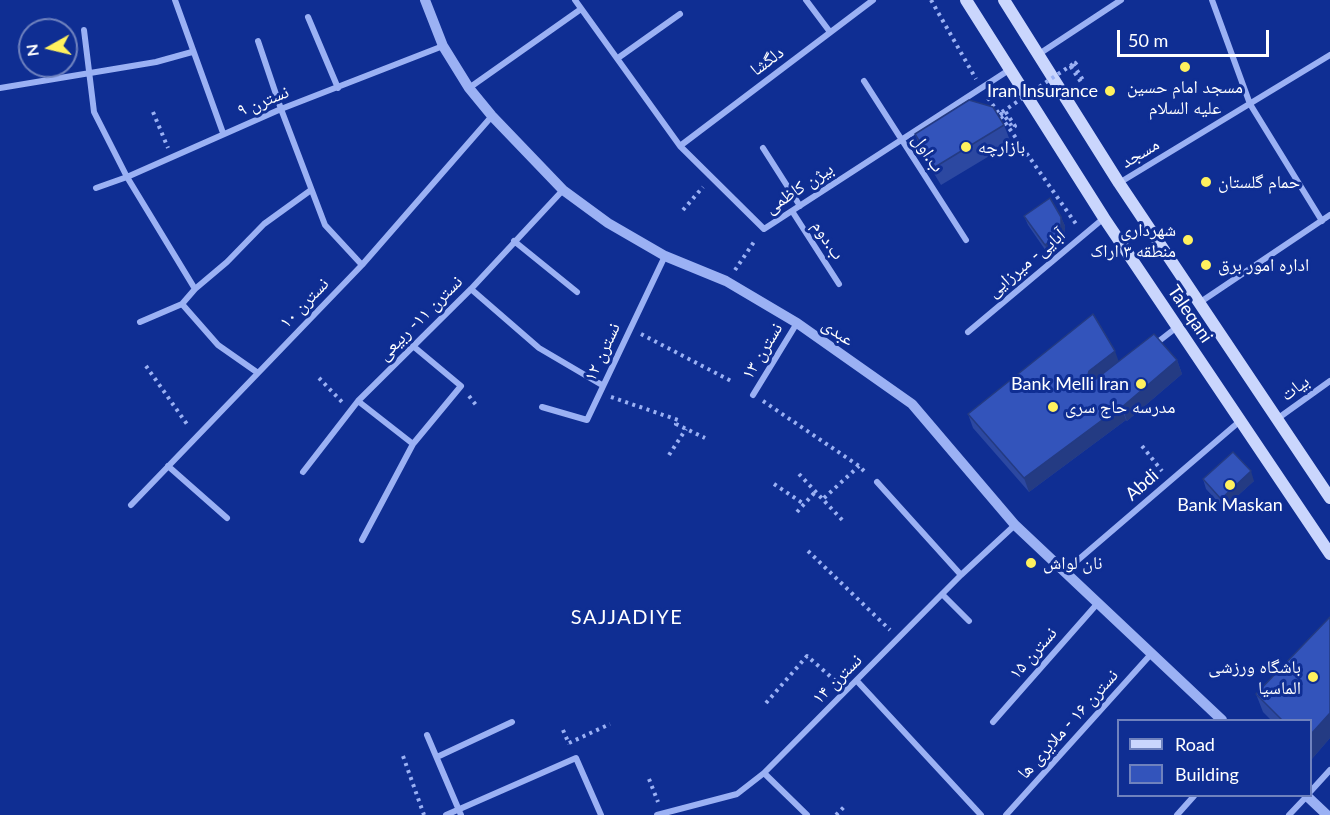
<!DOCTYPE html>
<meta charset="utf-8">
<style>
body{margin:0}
#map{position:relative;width:1330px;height:815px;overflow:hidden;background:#0f2e93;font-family:Lato,sans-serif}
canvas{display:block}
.legend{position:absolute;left:1117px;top:719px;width:195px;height:78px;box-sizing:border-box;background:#0f2e93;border:2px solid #6f82be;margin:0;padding:8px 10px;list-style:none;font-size:18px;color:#fff}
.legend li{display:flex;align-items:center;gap:12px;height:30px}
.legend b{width:30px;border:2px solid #6f82be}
.north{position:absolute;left:18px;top:18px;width:60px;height:60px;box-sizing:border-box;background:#0f2e93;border:2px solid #6f82be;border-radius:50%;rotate:262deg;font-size:16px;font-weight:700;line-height:24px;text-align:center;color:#fff}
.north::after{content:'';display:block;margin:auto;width:21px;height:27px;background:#fff15e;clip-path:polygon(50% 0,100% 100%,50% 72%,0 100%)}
.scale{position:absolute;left:1117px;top:30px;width:152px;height:27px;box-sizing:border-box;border:3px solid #fff;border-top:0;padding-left:8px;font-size:18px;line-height:21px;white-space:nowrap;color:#fff;-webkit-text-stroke:4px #0f2e93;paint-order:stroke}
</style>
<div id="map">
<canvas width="1330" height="815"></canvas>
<ul class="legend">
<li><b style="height:8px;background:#cad6fd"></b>Road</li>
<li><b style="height:16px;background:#3354bb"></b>Building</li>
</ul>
<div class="north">N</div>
<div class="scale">50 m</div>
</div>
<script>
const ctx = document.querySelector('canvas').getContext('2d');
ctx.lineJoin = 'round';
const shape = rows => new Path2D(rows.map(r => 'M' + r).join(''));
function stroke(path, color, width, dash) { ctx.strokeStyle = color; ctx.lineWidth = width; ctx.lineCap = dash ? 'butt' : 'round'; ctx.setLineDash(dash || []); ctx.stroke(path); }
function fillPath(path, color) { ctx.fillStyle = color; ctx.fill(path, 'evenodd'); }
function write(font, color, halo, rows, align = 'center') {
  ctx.font = font + ' Lato,"Noto Naskh Arabic",sans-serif'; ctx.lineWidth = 6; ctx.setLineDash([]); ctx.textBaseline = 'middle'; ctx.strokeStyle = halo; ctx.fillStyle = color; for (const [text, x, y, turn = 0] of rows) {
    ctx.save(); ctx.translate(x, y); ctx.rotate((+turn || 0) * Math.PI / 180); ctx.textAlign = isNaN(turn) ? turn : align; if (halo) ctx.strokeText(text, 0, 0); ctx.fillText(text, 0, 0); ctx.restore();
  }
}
stroke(shape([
 [931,0,976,79],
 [1073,64,1083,80,1081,82,1071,67,1077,62],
 [988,98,1076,224],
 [153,112,168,148],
 [1000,115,1005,111,1015,126,1013,128,1002,112],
 [683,210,703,187],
 [735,270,756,239],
 [641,334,733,382],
 [146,366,189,427],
 [319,378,342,402],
 [469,396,476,405],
 [611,397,678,420,676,424,705,438],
 [763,401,859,466,867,474],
 [1142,446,1162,471],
 [669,455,686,429],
 [799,474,845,523],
 [774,484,804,504],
 [824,498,859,466],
 [797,512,816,491],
 [808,551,890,630],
 [766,703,807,656,838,683],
 [563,730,569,744],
 [569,743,610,724],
 [403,756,424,815],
 [649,779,658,802],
 [836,815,844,807]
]), '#9bb1f4', 4, [3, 4.5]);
stroke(shape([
 [175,0,223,133],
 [575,0,680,146,764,229,1009,70],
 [806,0,830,32],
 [1212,0,1250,104,1322,221],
 [308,17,338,88],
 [84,30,94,112,127,177,195,289],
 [258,41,281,109,325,225,362,265],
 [1039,54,1121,0],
 [618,58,680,14],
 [864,81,966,240],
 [0,88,156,62,192,52],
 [469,88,581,9],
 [680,146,873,0],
 [763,148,800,206],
 [1119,183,1330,55],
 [96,188,127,177,281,109,443,46],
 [792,211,839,284],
 [514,241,577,292],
 [471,289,539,348,602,385],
 [1199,303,1330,215],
 [182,304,218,345,258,373],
 [140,322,182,304,195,289,227,262,264,224,311,190],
 [968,332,1104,218],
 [1154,345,1177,327],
 [753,395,797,323],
 [358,401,413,444],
 [542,407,587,420,665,256],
 [1277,419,1330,381],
 [168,466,227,518],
 [303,472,358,401,471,289,563,190],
 [877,482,961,575],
 [131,505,362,265,492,116],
 [362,540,413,444,461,386,413,346],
 [1064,572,1240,421],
 [942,594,969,621],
 [857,681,981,815],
 [993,722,1097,604],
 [427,735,461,815],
 [437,757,512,722],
 [764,773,807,815],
 [1310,792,1330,770],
 [446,815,576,758,601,815],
 [657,815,737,794,764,773,961,575,1015,525],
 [1006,815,1152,653],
 [1177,815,1194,796],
 [1289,815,1307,796]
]), '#9bb1f4', 6);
stroke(shape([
 [425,0,443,46,469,88,492,116,563,190,608,223,665,256,726,281,797,323,912,404,1015,525,1222,720],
 [1307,796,1327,815]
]), '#9bb1f4', 10);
stroke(shape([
 [966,0,1104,218,1330,554],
 [1004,0,1119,183,1330,498]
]), '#cad6fd', 12);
stroke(shape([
 [1002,112,1073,64]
]), '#9bb1f4', 4, [3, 4.5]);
fillPath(shape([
 [1004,125,1011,143,941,185,921,152,915,134],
 [1024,216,1061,217,1065,226,1064,241,1048,254,1028,225],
 [1177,360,1182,374,1127,421,1126,420,1029,492,973,428,968,414,1119,361],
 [1203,479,1254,481,1224,508,1206,489],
 [1330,617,1330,738,1311,760,1311,720,1271,720,1263,712,1256,694]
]), '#2c48a1');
fillPath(shape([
 [1061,217,1065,226,1064,241,1048,254,1045,245],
 [1115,351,1120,365,1094,385,1088,375,1089,371],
 [1177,360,1182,374,1127,421,1122,407],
 [1121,406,1126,420,1029,492,1024,478],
 [1251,471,1254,481,1224,508,1221,499],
 [1330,713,1330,738,1311,760,1311,734]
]), '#243b83');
const building = shape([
 [969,100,993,107,1004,125,935,167,915,134,969,100],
 [1050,198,1061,217,1061,231,1045,245,1024,216,1050,198],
 [1093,314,1115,351,1089,371,1088,375,1090,380,1096,379,1154,334,1177,360,1122,407,1121,406,1024,478,968,414,1093,314],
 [1233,452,1251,471,1221,499,1203,479,1233,452],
 [1330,617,1330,713,1311,734,1311,720,1282,720,1256,694,1330,617]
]);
fillPath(building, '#3354bb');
stroke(building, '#243b83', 1.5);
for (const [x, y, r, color] of [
 [1185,67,6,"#fff15e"],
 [1110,91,6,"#fff15e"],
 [966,147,6,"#fff15e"],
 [1206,182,6,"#fff15e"],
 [1188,240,6,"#fff15e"],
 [1206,265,6,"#fff15e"],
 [1141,384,6,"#fff15e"],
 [1053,407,6,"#fff15e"],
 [1230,485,6,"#fff15e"],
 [1031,563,6,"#fff15e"],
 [1313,677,6,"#fff15e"]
]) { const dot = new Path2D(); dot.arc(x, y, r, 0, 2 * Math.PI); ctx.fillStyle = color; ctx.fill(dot); stroke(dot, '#0f2e93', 2); }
write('18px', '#fff', '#0f2e93', [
 ["دلگشا",767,61,-37],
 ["نسترن ۹",263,101,-22],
 ["ب.اول",928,153,57],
 ["مسجد",1140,153,-31],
 ["بیژن کاظمی",799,188,-33],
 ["ب.دوم",828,240,57],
 ["آبایی- میرزایی",1026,263,-40],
 ["نسترن ۱۰",304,303,-46],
 ["Taleqani",1190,314,56],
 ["نسترن ۱۱- ربیعی",420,318,-45],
 ["عبدی",838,332,35],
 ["نسترن ۱۳",762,351,-59],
 ["نسترن ۱۲",602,352,-65],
 ["بیات",1295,388,-36],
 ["Abdi",1142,485,-41],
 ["نسترن ۱۵",1033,653,-49],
 ["نسترن ۱۴",837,679,-45],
 ["نسترن ۱۶ - ملایری ها",1068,724,-48]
]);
write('18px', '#fff', '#0f2e93', [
 ["مسجد امام حسین",1185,87,"center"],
 ["علیه السلام",1185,108,"center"],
 ["Iran Insurance",1098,91,"right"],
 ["بازارچه",978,147],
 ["حمام گلستان",1218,182],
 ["شهرداری",1176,230,"right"],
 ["منطقه ۳ اراک",1176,251,"right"],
 ["اداره امور برق",1218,265],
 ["Bank Melli Iran",1129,384,"right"],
 ["مدرسه حاج سری",1065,407],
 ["Bank Maskan",1230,505,"center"],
 ["نان لواش",1043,563],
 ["باشگاه ورزشی",1301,667,"right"],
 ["الماسیا",1301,688,"right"]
], 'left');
ctx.letterSpacing = '1.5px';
write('20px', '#fff', '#0f2e93', [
 ["SAJJADIYE",627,618]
]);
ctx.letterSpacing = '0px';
</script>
